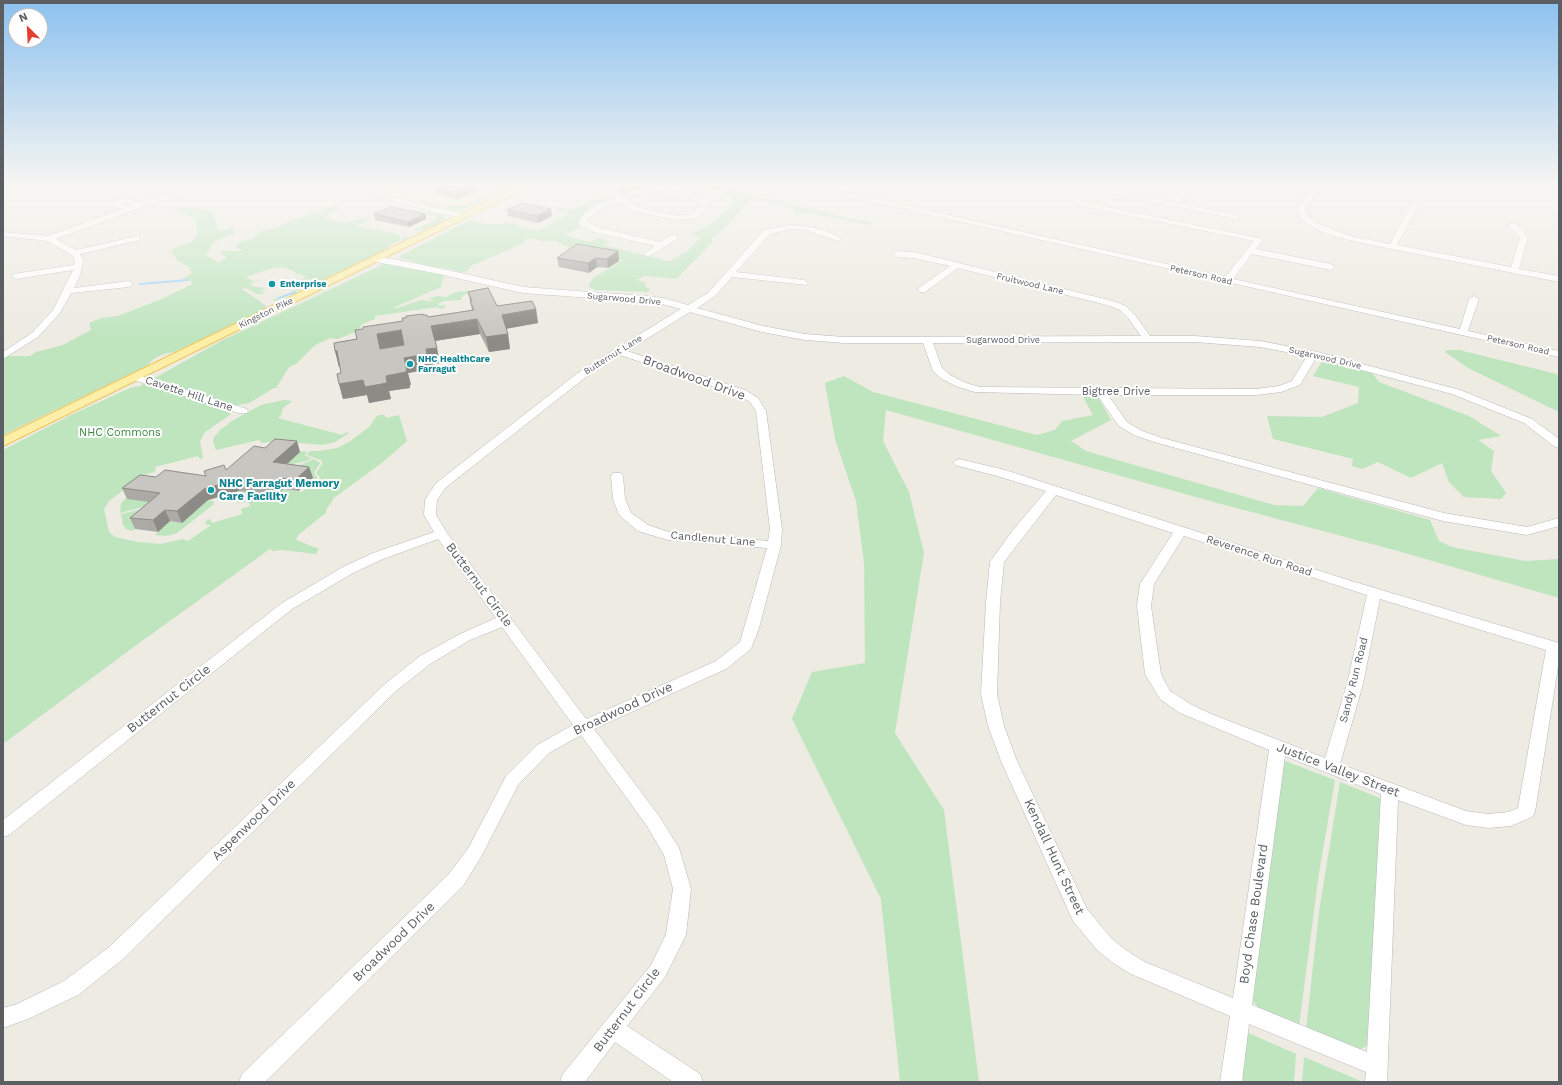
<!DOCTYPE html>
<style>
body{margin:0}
#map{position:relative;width:1562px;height:1085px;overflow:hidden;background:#edebe2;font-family:"Work Sans",sans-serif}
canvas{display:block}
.frame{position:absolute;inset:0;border:4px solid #5b5e63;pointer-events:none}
.north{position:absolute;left:8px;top:8px;width:40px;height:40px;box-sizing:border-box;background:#fff;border:1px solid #bdbfc1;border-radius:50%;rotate:336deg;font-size:11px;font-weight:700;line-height:16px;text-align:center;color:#5b5e63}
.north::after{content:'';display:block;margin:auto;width:14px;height:18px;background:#e53f31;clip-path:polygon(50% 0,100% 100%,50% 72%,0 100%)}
</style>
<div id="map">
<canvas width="1562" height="1085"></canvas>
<div class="frame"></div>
<div class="north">N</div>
</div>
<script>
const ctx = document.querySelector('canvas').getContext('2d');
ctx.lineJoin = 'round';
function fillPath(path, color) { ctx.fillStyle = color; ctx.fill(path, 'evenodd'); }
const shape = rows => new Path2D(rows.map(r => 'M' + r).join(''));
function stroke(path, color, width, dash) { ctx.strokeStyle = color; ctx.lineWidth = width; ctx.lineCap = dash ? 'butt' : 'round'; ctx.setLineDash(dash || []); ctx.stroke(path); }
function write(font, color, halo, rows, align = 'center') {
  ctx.font = font + ' "Work Sans",sans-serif'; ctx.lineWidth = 4; ctx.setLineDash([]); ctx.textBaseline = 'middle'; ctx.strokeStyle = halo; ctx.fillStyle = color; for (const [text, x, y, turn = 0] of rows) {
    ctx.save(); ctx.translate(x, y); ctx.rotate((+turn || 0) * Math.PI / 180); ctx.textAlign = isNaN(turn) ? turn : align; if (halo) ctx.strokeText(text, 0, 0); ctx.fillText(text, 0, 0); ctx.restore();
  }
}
fillPath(shape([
 [392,184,515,184,465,209,457,211,374,191]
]), '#fdf4d8');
fillPath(shape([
 [632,184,650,184,642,189,622,193,617,190],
 [691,184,705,184,870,223,869,225,809,213,795,214,794,207,751,198,727,226,712,238,712,243,676,279,645,276,637,280,646,283,645,287,650,289,648,292,595,290,588,286,593,278,623,260,568,247,556,241,541,241,532,238,524,240,524,243,471,266,467,271,460,272,441,267,438,269,398,257,470,220,487,224,511,223,522,225,517,227,519,228,538,230,544,228,569,213,556,210,561,207,571,209,606,196,613,198,590,207,592,209,579,220,580,227,565,235,589,242,599,238,609,241,604,245,667,261,671,261,686,252,701,237,691,234,706,227,723,215,735,199,719,191],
 [499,186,508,188,459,211,416,201,426,199,427,199,425,201,443,206,464,206,501,188],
 [334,206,340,207,325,217,343,223,369,217,370,218,357,226,375,230,381,228,378,230,398,235,402,239,387,247,383,251,372,256,373,257,275,301,272,300,306,286,316,279,301,280,306,277,299,274,293,275,297,273,284,267,279,268,276,267,246,277,253,281,260,280,252,283,251,284,252,286,266,288,261,291,266,292,261,294,257,294,246,288,242,289,265,305,266,307,262,310,174,352,164,354,157,357,151,361,147,366,3,435,3,359,8,356,30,356,36,352,63,345,91,330,89,323,101,318,118,316,164,298,192,284,191,281,182,279,191,274,190,268,178,261,171,250,191,242,198,235,195,218,173,209,192,208,212,211,217,225,218,231,233,228,234,233,214,242,206,255,219,263,227,257,222,254,222,251,243,251,237,248,236,245,242,241,254,238,260,232,276,228,285,223],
 [430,212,445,217,440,222,451,217,448,220,423,230,412,231,436,220,435,217,425,214],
 [386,263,444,275,441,287,393,308,397,308,421,300,434,301,429,298,438,296,446,297,456,292,468,291,470,293,462,296,461,300,444,301,439,303,439,306,446,305,444,308,439,309,438,307,375,316,375,319,362,324,358,331,337,339,330,338,315,345,296,364,289,367,276,388,274,388,249,403,237,405,227,410,230,411,230,415,205,432,200,441,203,458,200,459,198,456,155,467,156,471,142,476,109,501,104,509,109,532,115,537,138,542,161,544,183,539,188,541,211,525,205,524,207,520,210,519,212,523,242,514,241,509,250,506,248,501,238,503,236,499,239,497,237,491,271,496,274,499,278,497,279,495,278,493,283,489,302,492,309,486,312,486,319,479,320,477,316,473,322,464,322,461,318,459,307,455,307,454,310,451,320,451,337,448,349,442,369,427,376,417,379,415,385,415,386,418,399,415,407,441,383,462,334,498,326,510,327,512,298,535,296,540,319,549,316,554,282,550,272,551,270,549,135,646,3,744,3,450,71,415,130,388,140,386,221,341],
 [1447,350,1459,350,1557,374,1559,377,1559,412,1468,368,1445,352],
 [1327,359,1370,370,1379,382,1469,416,1501,436,1478,440,1494,451,1491,471,1506,493,1501,499,1464,497,1449,482,1442,463,1411,478,1378,462,1362,469,1352,466,1353,459,1273,439,1267,416,1322,417,1358,403,1359,387,1313,376,1322,361],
 [844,376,873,392,1037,435,1055,430,1062,421,1093,415,1083,397,1098,397,1111,420,1071,441,1086,451,1274,505,1303,506,1318,488,1430,520,1439,541,1452,547,1525,561,1559,559,1559,598,1398,551,1210,501,886,410,883,441,909,492,924,553,895,733,944,810,979,1082,900,1082,881,899,792,719,812,672,865,663,864,563,856,501,835,439,825,383],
 [284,400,292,401,283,408,281,415,278,418,342,435,347,432,349,433,335,442,322,445,278,441,262,443,259,440,216,450,213,441,214,437,220,430,231,422,230,422,261,405],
 [301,451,307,452,305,456,312,458,306,461,284,466],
 [314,459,320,463,314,473,317,477,317,479,295,476,302,470,300,465],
 [132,493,162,504,147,506,120,513,121,503],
 [208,500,213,501,214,504,177,533,167,536,155,535,170,521,182,523],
 [138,510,139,515,135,529,132,531,126,529,123,525,121,514],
 [1285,761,1335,780,1319,873,1299,1026,1259,1009,1251,998,1282,763],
 [1340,782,1382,799,1367,1046,1359,1050,1306,1029,1319,912],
 [1246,1032,1296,1054,1294,1082,1238,1082],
 [1304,1057,1363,1082,1302,1082]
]), '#bfe5bf');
stroke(shape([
 [404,237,405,240],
 [140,284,188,280],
 [279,298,295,292]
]), '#a3d5fd', 2);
const minor = shape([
 [198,184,212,184,207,187,212,190,219,188,219,184,226,184,227,187,225,192,222,192,211,194,200,189,153,203,56,239,76,250,137,236,140,236,140,240,80,254,83,260,81,273,74,288,129,281,133,284,129,287,71,293,60,313,38,337,3,359,3,352,32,333,53,310,73,270,16,279,12,276,13,274,74,265,75,260,72,255,47,241,3,236,3,232,48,236,122,209,112,206,111,204,115,200,128,199,141,202,198,184],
 [128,203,133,205,129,206,122,204,128,203],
 [337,184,350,184,430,207,467,214,468,216,464,218,429,211,337,184],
 [583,184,596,184,617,190,628,200,662,191,674,191,708,199,710,204,696,218,676,220,633,211,620,202,606,207,591,216,587,221,600,228,661,242,671,235,677,235,677,239,648,257,644,254,655,246,594,232,581,226,579,221,585,212,600,203,616,198,611,194,583,184],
 [662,195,674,195,691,199,702,204,691,214,676,216,639,207,633,204,662,195],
 [794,184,809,184,1225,277,1254,241,1077,205,1073,203,1077,201,1259,238,1263,240,1256,249,1331,264,1335,267,1331,270,1252,254,1233,279,1460,329,1469,299,1474,296,1479,299,1468,331,1559,351,1559,357,794,184],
 [971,184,980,184,974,190,968,190,967,188,971,184],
 [1067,184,1083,184,1171,202,1190,184,1198,184,1178,203,1236,215,1240,217,1236,219,1067,184],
 [1223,184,1238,184,1257,188,1258,190,1254,192,1223,184],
 [1310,184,1318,184,1319,186,1317,193,1305,209,1308,217,1319,224,1350,236,1390,244,1411,204,1415,202,1419,204,1397,245,1511,267,1520,237,1508,225,1512,223,1515,223,1528,237,1519,269,1559,276,1559,282,1392,249,1348,240,1330,235,1313,228,1302,220,1297,209,1309,193,1311,186,1310,184],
 [1465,184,1481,184,1491,188,1487,190,1465,184],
 [790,225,805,226,827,231,842,239,838,241,805,230,790,229,770,234,736,272,804,280,808,283,807,285,732,277,714,297,697,308,763,326,805,334,844,337,1141,336,1129,319,1120,310,1107,305,958,268,925,292,919,292,918,290,919,288,950,266,914,258,897,257,893,254,897,251,914,252,1113,301,1126,306,1135,315,1150,336,1195,336,1260,341,1317,352,1460,390,1532,419,1559,439,1559,448,1555,447,1524,423,1452,394,1316,358,1300,385,1281,392,1256,395,1108,395,1127,422,1142,431,1162,438,1444,513,1527,527,1559,518,1559,526,1527,535,1443,521,1154,442,1134,435,1119,426,1097,395,975,392,958,387,942,379,933,371,923,343,844,343,805,340,762,332,690,312,627,351,745,390,758,398,766,411,782,529,781,545,759,628,751,649,726,669,594,729,659,816,679,848,691,889,686,935,665,977,627,1026,700,1074,703,1082,673,1082,615,1042,585,1082,560,1082,563,1074,651,965,666,934,673,889,664,855,647,826,581,735,549,753,518,785,481,857,463,886,265,1082,239,1082,242,1074,449,874,469,847,506,776,537,745,573,725,502,627,470,640,430,664,396,691,122,960,78,995,28,1019,3,1028,3,1008,17,1004,64,981,108,948,386,683,420,656,460,634,496,618,438,539,383,559,353,573,292,609,9,835,3,837,3,820,282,603,343,567,373,553,434,532,424,515,425,500,436,483,583,369,681,309,662,304,645,302,523,293,434,273,376,262,372,259,373,257,376,256,434,267,523,287,645,296,663,298,688,305,708,293,764,230,790,225],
 [1145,342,1195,342,1260,347,1307,356,1292,381,1279,386,1256,389,980,387,966,383,950,375,942,368,933,343,1145,342],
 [620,355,737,394,750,402,756,411,770,529,768,541,669,532,648,525,631,513,625,499,623,476,621,473,613,473,611,476,613,499,619,515,638,531,668,540,767,548,740,642,716,661,586,719,447,533,436,515,437,500,445,488,591,373,620,355],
 [135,374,247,409,248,411,247,413,239,413,131,379,130,377,131,375,135,374],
 [959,459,1005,470,1348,580,1559,643,1559,661,1535,812,1532,817,1511,826,1488,828,1466,825,1398,800,1387,1082,1365,1082,1366,1072,1249,1024,1242,1082,1220,1082,1230,1016,1131,974,1113,963,1097,950,1073,921,1001,761,988,726,981,694,986,602,990,562,1013,530,1046,491,997,476,955,465,953,463,955,461,959,459],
 [1056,495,1173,533,1140,584,1137,606,1145,674,1160,699,1180,713,1269,750,1233,998,1145,962,1127,951,1111,938,1087,909,1017,761,1004,726,997,694,1000,602,1004,562,1056,495],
 [1184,536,1367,595,1347,684,1325,758,1211,714,1192,705,1170,691,1166,684,1161,674,1151,606,1154,584,1184,536],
 [1380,599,1546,650,1518,808,1509,812,1488,814,1466,811,1340,764,1363,684,1380,599],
 [1285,756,1381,794,1367,1052,1252,1005,1285,756]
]);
const major = shape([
 [522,184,534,184,3,446,3,437,522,184]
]);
stroke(minor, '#b5b8bd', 1);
stroke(major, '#eec55b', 2);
fillPath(minor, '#fff');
fillPath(major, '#fdefa8');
fillPath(shape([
 [441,184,479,184,480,188,457,199,434,194,433,188],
 [507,210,552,216,538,223,508,216],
 [374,214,425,214,426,219,409,227,375,220],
 [618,251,619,261,608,268,597,267,589,273,559,267,557,258],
 [468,292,497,306,536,309,538,323,506,329,508,334,510,349,489,352,480,334,435,341,440,363,429,365,430,369,408,373,411,385,410,385,410,388,389,391,391,399,369,403,367,395,343,399,339,384,341,373,340,366,339,367,335,351,357,339,363,329,402,321,423,315,428,317,472,310],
 [300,452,287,464,309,467,313,478,298,491,283,489,275,496,239,491,208,500,182,523,170,521,158,532,135,529,130,518,149,502,127,499,122,488,156,477,206,476]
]), '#acaaa5');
fillPath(shape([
 [474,184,479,184,480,188,457,199,456,192],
 [551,209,552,216,538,223,537,216],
 [425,214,426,219,409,227,408,222],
 [618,251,619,261,608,268,607,259],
 [596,258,597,267,589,273,588,263],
 [536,309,538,323,504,329,502,315],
 [477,319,480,334,434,341,431,326],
 [401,330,404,345,380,349,377,334],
 [508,334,510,349,489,352,486,337],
 [437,348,440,363,429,365,430,369,408,373,411,385,410,385,410,388,389,391,391,399,369,403,367,395,343,399,339,384,386,376,404,358,426,349],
 [335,351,337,351,342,366,339,367],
 [297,441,300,452,277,473,273,462],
 [309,467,313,478,298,491,295,480],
 [279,478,283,489,275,496,271,485],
 [235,480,239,491,208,500,182,523,177,511,204,489],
 [165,510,170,521,158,532,153,520]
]), '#8c8b86');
const building = shape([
 [441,184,474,184,456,192,433,188,441,184],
 [522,203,551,209,537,216,507,210,522,203],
 [391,207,425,214,408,222,374,214,391,207],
 [577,244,618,251,607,259,596,258,588,263,557,258,577,244],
 [488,288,497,306,532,301,536,309,502,315,508,334,486,337,477,319,431,326,437,348,426,349,427,354,404,358,407,370,406,370,406,372,386,376,387,383,365,387,363,380,339,384,337,374,341,373,337,351,335,351,334,343,357,339,355,330,363,329,363,327,403,321,402,318,406,318,406,316,423,314,423,315,427,315,428,317,474,310,470,301,472,301,468,292,482,289,488,288],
 [401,330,404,345,380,349,377,334,401,330],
 [275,439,297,441,273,462,309,467,295,480,279,478,271,485,235,480,204,489,177,511,165,510,153,520,130,518,160,493,122,488,140,475,156,477,165,470,206,476,204,471,224,465,226,470,254,446,265,448,275,439]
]);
fillPath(building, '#c8c6c0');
stroke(building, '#8c8b86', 1);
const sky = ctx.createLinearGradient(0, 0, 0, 336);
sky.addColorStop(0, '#8cc1f0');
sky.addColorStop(0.55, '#f7f6f2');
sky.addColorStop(1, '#f7f6f200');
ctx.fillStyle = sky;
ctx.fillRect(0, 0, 1562, 336);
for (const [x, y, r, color] of [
 [272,284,4,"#0f9aa8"],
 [410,364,4,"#0f9aa8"],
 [211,490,4,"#0f9aa8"]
]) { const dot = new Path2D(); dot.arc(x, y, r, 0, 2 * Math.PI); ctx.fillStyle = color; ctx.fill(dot); stroke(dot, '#fff', 1.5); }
write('9px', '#5b5e63', '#fff', [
 ["Peterson Road",1201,275,13],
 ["Fruitwood Lane",1030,284,13],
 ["Sugarwood Drive",624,299,5],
 ["Kingston Pike",266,313,-26],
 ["Sugarwood Drive",1003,340],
 ["Peterson Road",1518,345,13],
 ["Butternut Lane",613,355,-32],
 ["Sugarwood Drive",1325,358,13]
]);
write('bold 9px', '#0d838f', '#fff', [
 ["Enterprise",280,284],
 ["NHC HealthCare",418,359],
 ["Farragut",418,369]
], 'left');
write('11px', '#5b5e63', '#fff', [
 ["Bigtree Drive",1116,392],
 ["Cavette Hill Lane",189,394,18],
 ["Candlenut Lane",713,539,5],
 ["Reverence Run Road",1259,556,18],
 ["Sandy Run Road",1354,680,-76]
]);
write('11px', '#37863b', '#fff', [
 ["NHC Commons",120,433]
]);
write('bold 11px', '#0d838f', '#fff', [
 ["NHC Farragut Memory",219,484],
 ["Care Facility",219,497]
], 'left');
write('13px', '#5b5e63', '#fff', [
 ["Broadwood Drive",694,378,20],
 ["Butternut Circle",479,585,53],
 ["Butternut Circle",169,699,-38],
 ["Broadwood Drive",623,709,-25],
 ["Justice Valley Street",1338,770,21],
 ["Aspenwood Drive",254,820,-44],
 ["Kendall Hunt Street",1054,857,65],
 ["Boyd Chase Boulevard",1254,914,-82],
 ["Broadwood Drive",394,942,-44],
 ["Butternut Circle",627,1010,-53]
]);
</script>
